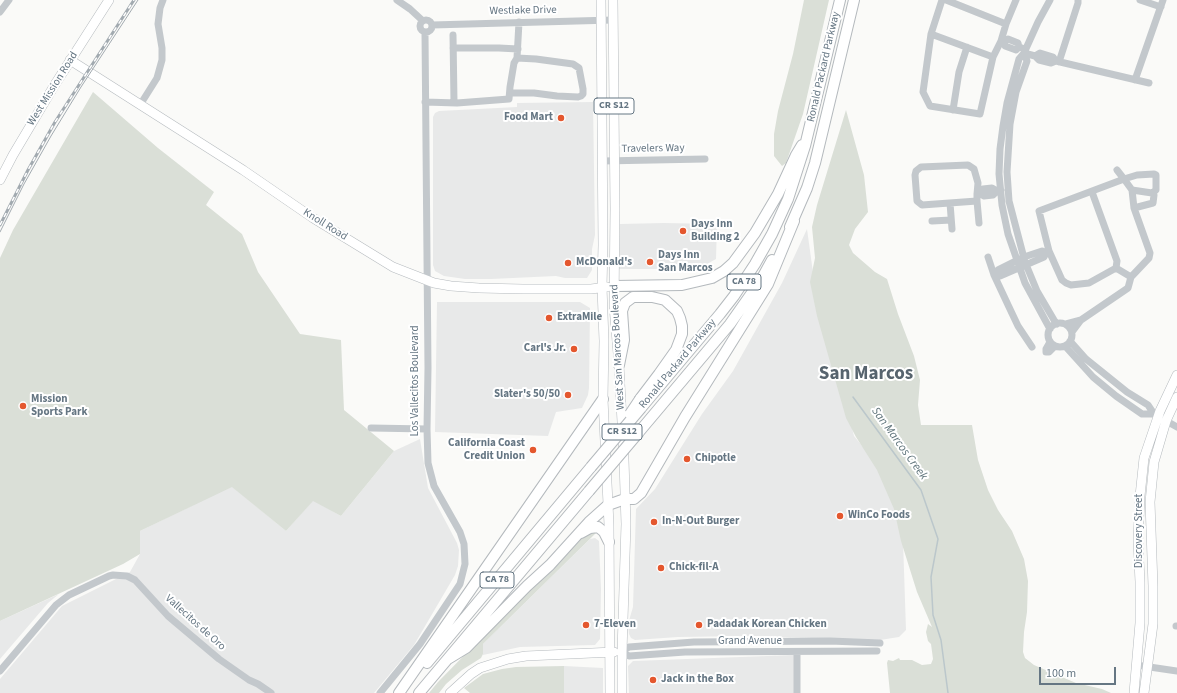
<!DOCTYPE html>
<style>
body{margin:0}
#map{position:relative;width:1177px;height:693px;overflow:hidden;background:#fafaf8;font-family:"Source Sans 3",sans-serif}
canvas{display:block}
.scale{position:absolute;left:1039px;top:667px;width:77px;height:18px;box-sizing:border-box;border:2px solid #657683;border-top:0;padding-left:5px;font-size:12px;line-height:14px;white-space:nowrap;color:#657683;-webkit-text-stroke:3px #fff;paint-order:stroke}
</style>
<div id="map">
<canvas width="1177" height="693"></canvas>
<div class="scale">100 m</div>
</div>
<script>
const ctx = document.querySelector('canvas').getContext('2d');
ctx.lineJoin = 'round';
function fillPath(path, color) { ctx.fillStyle = color; ctx.fill(path, 'evenodd'); }
const shape = rows => new Path2D(rows.map(r => 'M' + r).join(''));
function stroke(path, color, width, dash) { ctx.strokeStyle = color; ctx.lineWidth = width; ctx.lineCap = dash ? 'butt' : 'round'; ctx.setLineDash(dash || []); ctx.stroke(path); }
function write(font, color, halo, rows, align = 'center') {
  ctx.font = font + ' "Source Sans 3",sans-serif'; ctx.lineWidth = 4; ctx.setLineDash([]); ctx.textBaseline = 'middle'; ctx.strokeStyle = halo; ctx.fillStyle = color; for (const [text, x, y, turn = 0] of rows) {
    ctx.save(); ctx.translate(x, y); ctx.rotate((+turn || 0) * Math.PI / 180); ctx.textAlign = isNaN(turn) ? turn : align; if (halo) ctx.strokeText(text, 0, 0); ctx.fillText(text, 0, 0); ctx.restore();
  }
}
fillPath(shape([
 [593,102,595,235,592,249,592,270,587,278,565,278,556,276,491,279,465,279,444,276,435,271,433,265,433,117,435,113,439,111,517,107,517,103],
 [664,223,717,224,716,259,698,269,619,269,620,224],
 [807,229,815,287,841,383,854,436,872,458,902,511,906,630,899,637,880,640,745,636,678,637,635,640,631,638,629,634,628,624,633,607,636,509,655,489,702,414,733,371,782,283],
 [437,302,580,302,590,308,589,388,588,395,582,408,556,412,548,436,435,432],
 [420,439,428,488,457,543,459,550,458,566,455,575,414,645,374,693,0,693,0,679,62,606,130,572,140,554,140,531,232,486,286,531,313,500,341,516,394,451],
 [595,538,599,541,601,589,600,639,595,645,520,647,483,655,483,644,590,539],
 [59,594,48,603,0,659,0,621],
 [794,655,794,693,629,693,628,666,633,661],
 [564,666,603,668,603,693,564,693]
]), '#e8e9e9');
fillPath(shape([
 [804,0,829,0,803,114,786,163,782,166,774,156,774,134,778,111,793,54],
 [93,92,158,148,214,192,206,205,242,234,258,272,300,334,341,340,344,410,394,451,341,516,313,501,286,531,232,487,140,531,140,554,123,564,0,621,0,258,13,230],
 [846,110,864,175,868,212,855,229,849,245,853,253,875,272,887,279,898,314,914,356,920,380,918,405,921,425,972,425,978,460,988,490,998,510,1012,531,1024,559,1028,581,1027,612,1024,632,1023,652,1025,658,1034,665,1076,683,1102,689,1111,693,890,693,887,663,888,660,893,661,899,658,900,660,912,660,922,665,931,664,933,659,931,644,928,641,926,632,928,624,932,627,917,592,901,541,894,509,877,470,856,437,846,418,817,316,810,282,815,258,812,227,817,205],
 [590,531,597,532,483,644,483,654,481,658,462,670,446,684,439,693,429,693,438,682,495,624,582,537],
 [564,666,564,693,470,693,464,688,483,674,502,669,516,667]
]), '#dadfd7');
stroke(shape([
 [853,397,921,490,938,539,931,577,933,615,941,640,948,693]
]), '#bbc7cb', 1.5);
const major = shape([
 [601,0,603,245,602,287,604,341,603,399,609,525,610,693],
 [613,0,615,209,614,306,619,365,624,460,626,524,622,652,622,693],
 [70,60,243,170,313,218,393,267,434,283,451,286,479,288,523,289,591,289,607,287],
 [0,180,13,155,54,86,109,0],
 [450,693,471,674,480,668,508,659,526,656,614,652],
 [1134,693,1140,623,1140,582,1138,540,1140,496,1144,458,1160,411,1177,375],
 [1144,693,1153,624,1153,586,1150,502,1154,462,1166,421,1177,397]
]);
const highway = shape([
 [790,227,807,188,815,163,854,0],
 [614,286,682,285,712,278,724,271,733,263,755,233,778,194,796,155,802,145],
 [619,365,624,340,622,311,625,303,633,297,652,297,665,300,677,311,680,318,682,326,682,334,676,350,659,374,640,399],
 [641,408,720,314,734,296,755,264,772,234,788,199,805,146,840,0],
 [639,432,730,324,761,280,772,260],
 [581,533,590,528,598,527,604,532,609,542],
 [448,659,466,648,527,586,550,565,589,522,608,505,625,499,634,499,641,493,685,417,768,284,794,221],
 [427,663,591,467],
 [399,693,603,399],
 [419,693,589,491]
]);
stroke(major, '#b5babe', 10);
stroke(highway, '#b4b9bd', 12);
stroke(shape([
 [397,0,410,9,423,21],
 [942,0,931,34,993,57,1001,41],
 [946,0,1006,24],
 [1016,0,1006,24,1001,41,1004,42,1005,46,1016,50,1019,47],
 [1050,0,1038,22,1024,53,1019,59,1007,103,1003,126,1000,149,999,174,1002,205,1008,234,1025,283,1050,329],
 [1140,0,1161,7],
 [0,12,9,0],
 '420 26a6 6 0 1 1 12 0a6 6 0 1 1-12 0Z',
 [432,25,613,20],
 [931,34,923,92,930,106,980,114,993,57],
 [453,35,454,102],
 [1004,42,1008,39,1018,43,1019,47,1022,48],
 [453,48,499,48,518,49],
 [1024,53,1027,61,1016,92,1010,124,1007,172,1009,201,1025,262,1037,291,1054,320,1057,324],
 [1024,53,1035,56,1040,53,1053,57,1056,61],
 [1035,56,1039,60,1051,63,1056,61,1149,83],
 [1059,62,1078,3,1078,0],
 [1135,80,1163,0],
 [510,93,534,93,557,96,578,97,581,96,583,94,583,89,579,68,573,64,536,59,517,58],
 [425,102,457,103,509,99,510,87,514,63,517,58,519,22],
 [140,105,157,78,162,60,162,48,158,24,160,8,163,0],
 [953,110,959,72,967,47],
 [602,161,705,159],
 [1132,190,1134,208],
 [979,193,983,189,992,188,997,191,1001,190],
 [977,194,977,201,922,205,917,201,915,175,916,171,921,167,968,165,974,169,978,183,977,194,979,193,984,196,993,195,997,191],
 [977,201,979,223],
 [950,203,952,229],
 [932,221,951,220],
 [1049,251,1062,280,1066,283,1071,285,1089,283,1116,268,1117,261,1092,192],
 [988,257,994,275,996,274,1000,276,1044,257,1046,253,1049,251,1039,211,1124,179,1137,175,1154,174,1156,175,1156,190,1152,193,1132,190,1124,179,1117,170],
 [1116,268,1131,277],
 [996,274,998,270,1024,257,1042,251,1046,253],
 [994,275,1009,307,1018,326,1032,347],
 [1081,320,1128,288,1131,277,1149,258,1150,253,1134,208,1153,203,1154,195,1152,193],
 '1048 335a12 12 0 1 1 24 0a12 12 0 1 1-24 0Z',
 [1066,324,1081,320,1072,332],
 [1070,341,1086,359,1127,392,1148,405,1154,414],
 [1050,342,1046,349,1046,352,1049,352,1055,346],
 [1065,346,1093,377,1116,396,1142,414,1154,414,1177,427],
 [371,428,427,429],
 [1176,626,1177,626],
 [877,651,685,652,629,656,622,652,629,647,694,642,830,641,880,643],
 [1136,665,1177,671],
 [0,671,56,605,69,595,109,576,113,575,127,576,135,580,168,616,219,659,249,680,258,684,271,693],
 [380,693,420,644,460,584,465,564,464,544,460,532,434,486,428,463,427,429,428,368,425,33],
 [797,693,797,652]
]), '#c3c8cc', 7);
stroke(major, '#fff', 9);
stroke(highway, '#fff', 10);
stroke(shape([
 [0,232,24,184,51,136,81,87,138,0]
]), '#a2aab0', 1);
const rail = shape([
 [0,225,28,170,55,122,134,0]
]);
stroke(rail, '#a2aab0', 3);
stroke(rail, '#fff', 1.5, [4.5]);
const highwayBridge = shape([
 [630,414,640,399],
 [591,467,641,408],
 [589,491,639,432]
]);
stroke(highwayBridge, '#b4b9bd', 12, []);
stroke(highwayBridge, '#fff', 10);
for (const [x, y, r, color] of [
 [561,118,4,"#e4572e"],
 [683,231,4,"#e4572e"],
 [650,262,4,"#e4572e"],
 [568,263,4,"#e4572e"],
 [549,318,4,"#e4572e"],
 [574,349,4,"#e4572e"],
 [568,395,4,"#e4572e"],
 [23,406,4,"#e4572e"],
 [533,450,4,"#e4572e"],
 [687,459,4,"#e4572e"],
 [840,516,4,"#e4572e"],
 [654,522,4,"#e4572e"],
 [661,568,4,"#e4572e"],
 [586,625,4,"#e4572e"],
 [699,625,4,"#e4572e"],
 [653,680,4,"#e4572e"]
]) { const dot = new Path2D(); dot.arc(x, y, r, 0, 2 * Math.PI); ctx.fillStyle = color; ctx.fill(dot); stroke(dot, '#fff', 1.5); }
for (const [x, y, w] of [
 [614,106,40],
 [744,282,34],
 [622,432,40],
 [497,580,34]
]) { const box = new Path2D(); box.roundRect(x - w / 2, y - 8, w, 16, 3); ctx.fillStyle = '#fff'; ctx.fill(box); stroke(box, '#657683', 1); }
write('bold 10px', '#657683', null, [
 ["CR S12",614,106],
 ["CA 78",744,282],
 ["CR S12",622,432],
 ["CA 78",497,580]
]);
write('11px', '#657683', '#fff', [
 ["Westlake Drive",523,11,-1],
 ["Ronald Packard Parkway",824,67,-77],
 ["West Mission Road",53,89,-58],
 ["Travelers Way",653,149,-1],
 ["Knoll Road",325,225,32],
 ["West San Marcos Boulevard",618,347,-93],
 ["Ronald Packard Parkway",678,364,-50],
 ["Los Vallecitos Boulevard",416,381,-90],
 ["Discovery Street",1140,531,-90],
 ["Vallecitos de Oro",195,623,42],
 ["Grand Avenue",750,642]
]);
write('bold 11px', '#657683', '#fff', [
 ["Food Mart",553,118,"right"],
 ["Days Inn",691,225],
 ["Building 2",691,238],
 ["Days Inn",658,256],
 ["San Marcos",658,269],
 ["McDonald's",576,263],
 ["ExtraMile",557,318],
 ["Carl's Jr.",566,349,"right"],
 ["Slater's 50/50",560,395,"right"],
 ["Mission",31,400],
 ["Sports Park",31,413],
 ["California Coast",525,444,"right"],
 ["Credit Union",525,457,"right"],
 ["Chipotle",695,459],
 ["WinCo Foods",848,516],
 ["In-N-Out Burger",662,522],
 ["Chick-fil-A",669,568],
 ["7-Eleven",594,625],
 ["Padadak Korean Chicken",707,625],
 ["Jack in the Box",661,680]
], 'left');
write('italic 12px', '#60757c', '#fff', [
 ["San Marcos Creek",899,444,54]
]);
write('bold 19px', '#57646e', '#fff', [
 ["San Marcos",866,375]
]);
</script>
